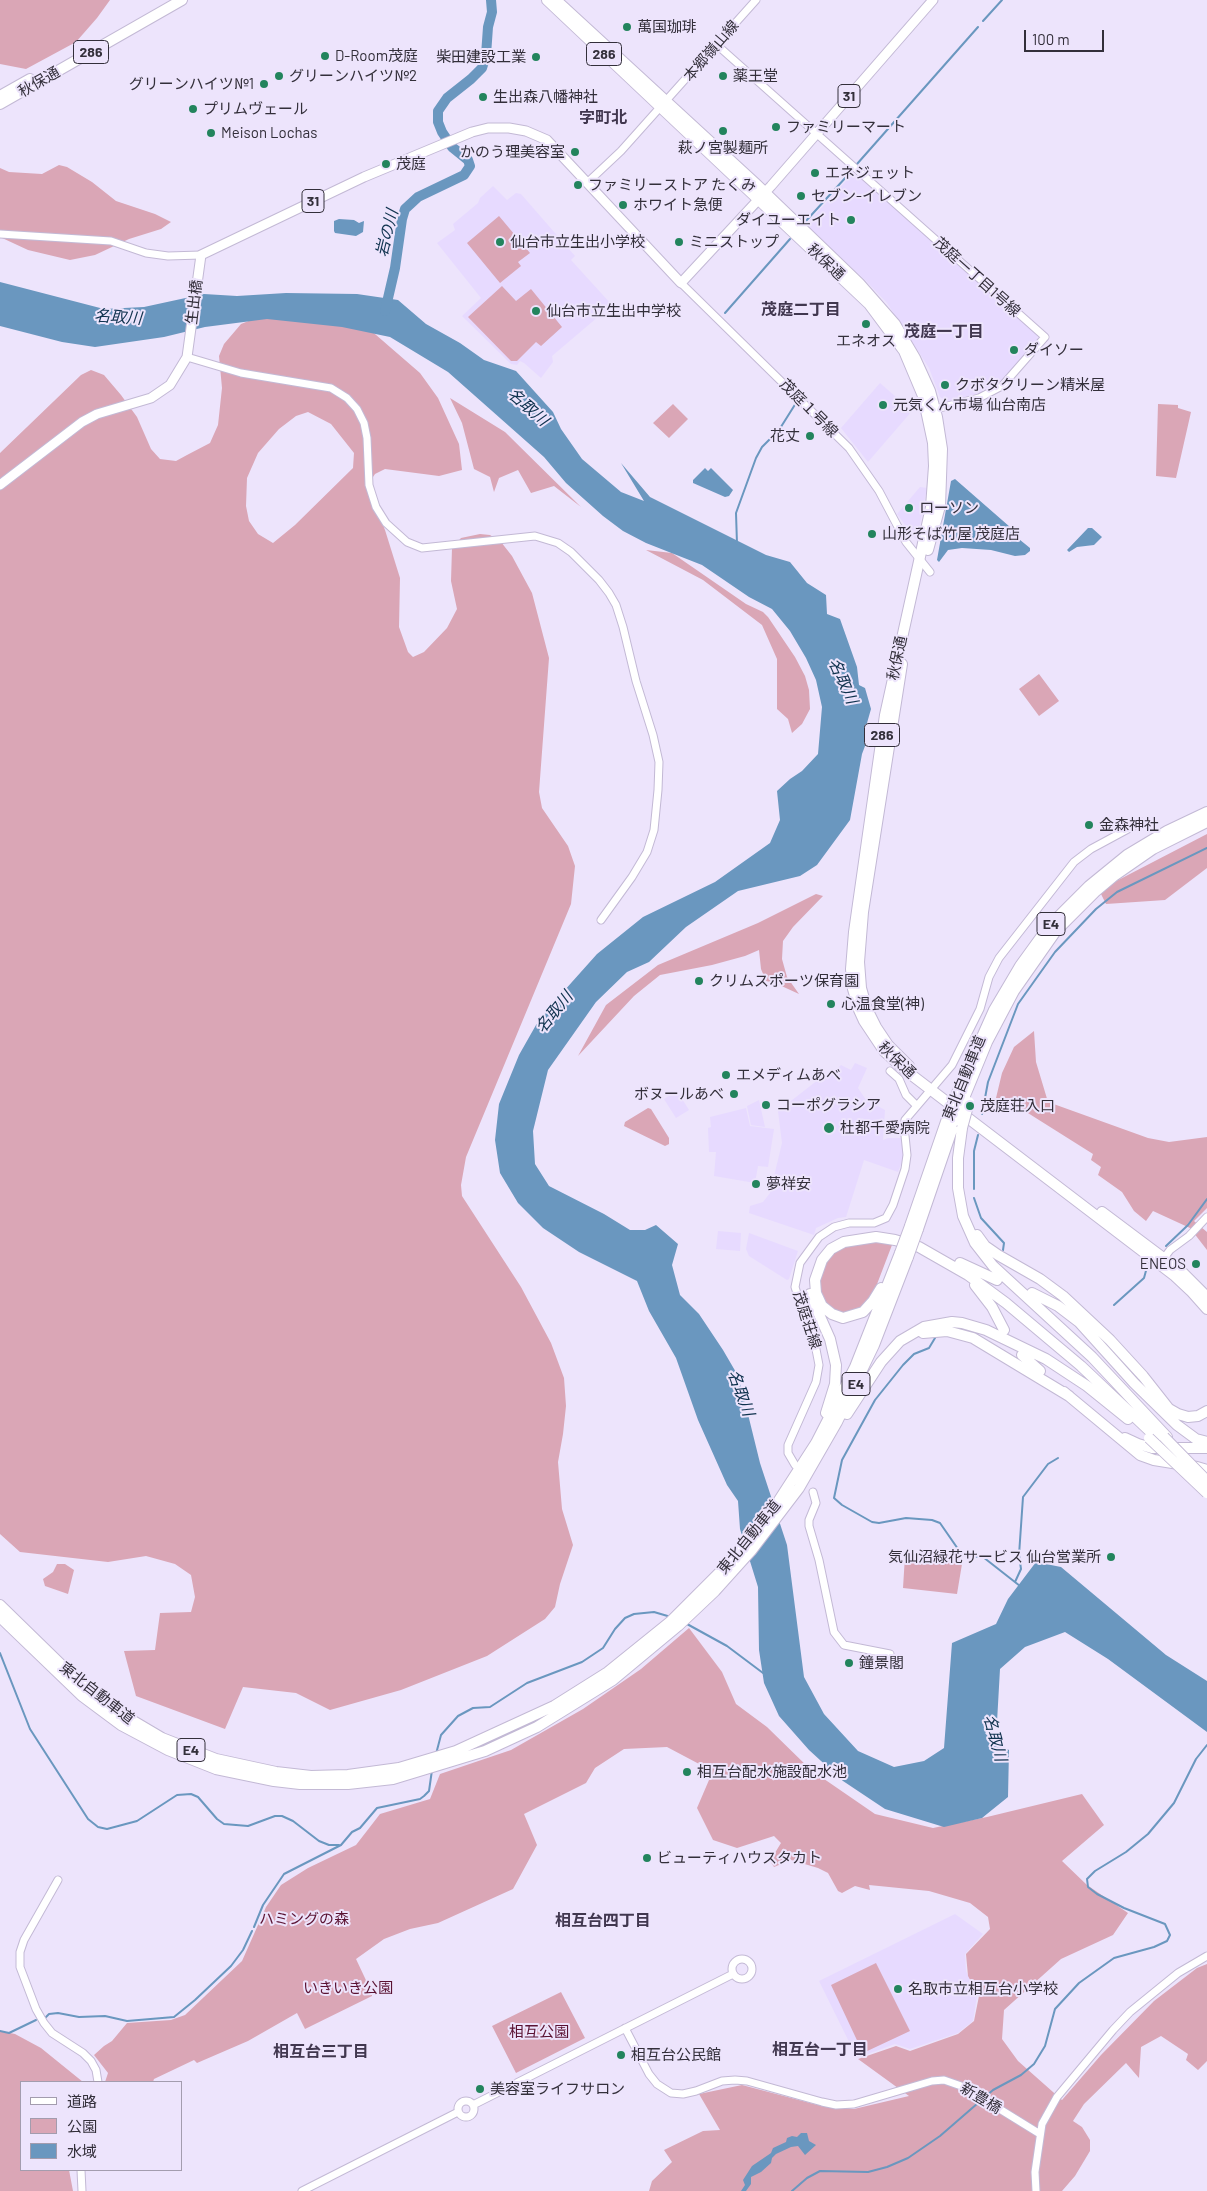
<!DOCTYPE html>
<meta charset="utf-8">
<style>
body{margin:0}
#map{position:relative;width:1207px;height:2191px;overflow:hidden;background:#ede4fc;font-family:Barlow,"Noto Sans JP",sans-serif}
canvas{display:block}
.legend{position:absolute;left:20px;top:2081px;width:162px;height:90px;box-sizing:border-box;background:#ede4fc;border:1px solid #a39cae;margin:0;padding:6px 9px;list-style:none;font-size:15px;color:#332f3a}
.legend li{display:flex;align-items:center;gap:10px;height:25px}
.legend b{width:25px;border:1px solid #a39cae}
.scale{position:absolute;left:1024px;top:30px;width:80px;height:22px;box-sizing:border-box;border:2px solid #332f3a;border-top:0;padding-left:6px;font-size:15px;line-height:18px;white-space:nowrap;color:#332f3a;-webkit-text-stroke:4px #ede4fc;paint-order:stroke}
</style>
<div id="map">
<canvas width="1207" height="2191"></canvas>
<ul class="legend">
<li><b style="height:6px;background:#fff"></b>道路</li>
<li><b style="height:14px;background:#daa6b6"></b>公園</li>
<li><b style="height:14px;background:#6a97bf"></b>水域</li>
</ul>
<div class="scale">100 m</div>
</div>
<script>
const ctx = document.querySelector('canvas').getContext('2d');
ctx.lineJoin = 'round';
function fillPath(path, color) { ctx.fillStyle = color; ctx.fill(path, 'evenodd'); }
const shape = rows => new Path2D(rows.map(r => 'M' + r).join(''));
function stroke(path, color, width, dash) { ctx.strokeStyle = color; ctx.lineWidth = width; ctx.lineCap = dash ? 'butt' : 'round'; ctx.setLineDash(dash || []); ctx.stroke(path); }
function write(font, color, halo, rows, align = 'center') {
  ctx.font = font + ' Barlow,"Noto Sans JP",sans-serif'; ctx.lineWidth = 4; ctx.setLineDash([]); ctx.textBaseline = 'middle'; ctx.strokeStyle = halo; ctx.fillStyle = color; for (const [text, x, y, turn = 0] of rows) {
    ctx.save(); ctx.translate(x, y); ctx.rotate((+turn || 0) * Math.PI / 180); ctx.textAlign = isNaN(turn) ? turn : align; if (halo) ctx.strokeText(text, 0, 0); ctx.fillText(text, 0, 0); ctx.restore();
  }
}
fillPath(shape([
 [854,172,1037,335,1038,340,1002,380,988,390,949,403,940,397,929,368,887,303,867,282,806,225],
 [493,186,507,200,516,193,521,194,575,256,571,260,612,305,552,356,553,362,541,378,524,363,520,361,517,365,511,364,462,316,481,298,437,243,455,230,453,224,478,203,480,198],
 [880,383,912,411,868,462,841,428],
 [920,487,927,488,917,541,897,514],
 [855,1063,867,1068,858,1088,866,1100,885,1110,883,1140,888,1138,901,1138,904,1156,898,1172,864,1160,846,1217,838,1218,816,1228,814,1235,749,1213,750,1206,763,1202,770,1193,782,1143,778,1111,823,1076,828,1078,841,1065,851,1070],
 [677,1091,689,1110,676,1118,664,1099],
 [759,1100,765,1127,751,1125,747,1106],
 [746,1108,750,1126,774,1129,768,1167,758,1166,755,1183,714,1176,716,1152,709,1152,708,1128,711,1127,710,1117],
 [718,1231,741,1233,740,1251,716,1249],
 [749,1233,798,1251,789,1279,787,1280,749,1256,746,1249],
 [955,1914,983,1934,965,1954,966,1971,977,1996,973,2021,958,2033,910,2049,895,2044,857,2058,819,1981]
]), '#e7daff');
fillPath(shape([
 [0,0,110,0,97,18,76,42,26,69,0,64],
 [59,165,67,167,92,182,116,201,155,214,171,222,161,229,129,239,95,255,70,260,28,250,0,237,0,168,9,172,42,174],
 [499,216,530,253,518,262,521,266,500,283,467,243],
 [502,286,516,301,531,289,562,327,541,346,536,342,517,361,511,361,468,317],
 [266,314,353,315,420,373,438,398,459,444,462,470,439,476,385,469,375,474,367,486,385,530,400,578,399,627,408,652,413,657,424,652,447,628,457,609,451,581,452,548,461,538,480,534,490,535,501,542,512,556,532,593,549,658,539,792,542,808,568,846,575,866,571,904,466,1157,461,1185,462,1196,521,1287,551,1343,564,1378,566,1406,563,1434,558,1462,562,1509,573,1545,560,1584,555,1607,545,1619,487,1656,401,1690,330,1710,296,1693,243,1687,225,1729,136,1696,124,1651,155,1650,160,1613,191,1612,195,1597,191,1575,175,1564,146,1556,108,1562,20,1552,0,1534,0,453,81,375,91,370,104,375,121,395,137,417,151,449,160,459,176,461,187,455,210,443,218,425,222,388,219,356,224,344,241,324],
 [308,412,331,424,354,453,353,468,295,525,273,543,258,534,249,521,246,506,247,478,258,453,279,429,296,416],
 [450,398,505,432,581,507,554,486,531,493,518,470,499,478,494,492,490,477,474,469,462,423],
 [673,404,688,419,669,438,653,423],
 [1158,404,1178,405,1178,408,1191,412,1176,478,1156,476],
 [646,550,672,553,746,604,763,612,768,617,795,657,805,676,809,690,810,709,802,724,792,733,788,719,777,709,777,659,762,625,703,580],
 [1039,674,1059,701,1039,716,1019,689],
 [1207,834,1207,868,1165,900,1106,904,1099,890],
 [816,894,823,896,793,927,783,941,782,959,787,977,799,994,775,983,766,981,761,969,759,950,745,956,712,965,660,975,634,996,578,1056,606,1005,658,965,758,923],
 [1034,1031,1036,1062,1048,1102,1148,1138,1169,1142,1207,1137,1207,1208,1194,1221,1207,1232,1207,1250,1190,1228,1153,1211,1146,1221,1134,1211,1122,1192,1098,1175,1101,1167,1091,1160,1093,1154,1012,1103,996,1098,1002,1073,1014,1047],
 [648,1108,651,1109,669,1138,669,1144,665,1146,624,1126,625,1122],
 [879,1241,892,1245,874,1292,864,1305,856,1310,843,1313,834,1310,825,1302,819,1290,820,1272,822,1265,839,1248],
 [905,1556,962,1564,957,1594,903,1588],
 [57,1564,65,1564,74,1570,68,1594,45,1586,43,1579,53,1572],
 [689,1628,722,1672,736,1704,767,1727,811,1770,875,1814,933,1828,987,1817,1082,1794,1104,1825,1062,1861,1087,1885,1128,1913,1113,1935,1061,1959,1004,2010,1002,2039,1018,2061,1062,2100,1101,2055,1154,2001,1197,1968,1207,1964,1207,2061,1198,2070,1186,2060,1188,2054,1161,2036,1141,2047,1139,2078,1126,2063,1084,2104,1073,2121,1082,2127,1090,2140,1090,2151,1075,2176,1062,2191,649,2191,652,2181,672,2162,664,2150,703,2131,720,2130,699,2094,742,2085,818,2105,854,2109,909,2096,858,2059,896,2046,910,2051,958,2034,974,2021,979,1996,968,1976,966,1954,990,1929,988,1917,970,1903,929,1891,869,1885,870,1890,855,1886,842,1893,838,1891,828,1873,818,1868,791,1860,774,1867,770,1861,781,1843,774,1836,737,1848,713,1840,697,1808,709,1780,701,1765,667,1747,624,1749,595,1768,586,1783,524,1814,537,1845,513,1889,438,1923,410,1929,384,1939,356,1959,372,1993,372,1996,305,2029,297,2013,248,2041,197,2063,194,2060,154,2079,153,2082,105,2082,108,2073,94,2055,104,2046,112,2041,127,2023,171,2020,185,2015,242,1961,266,1907,281,1885,308,1868,356,1845,380,1814,430,1799,440,1774,511,1750,583,1709,641,1669],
 [876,1963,910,2031,863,2053,831,1985],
 [561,1992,585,2038,516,2073,492,2026],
 [0,2031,15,2034,41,2048,83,2082,21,2082,21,2170,69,2170,73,2191,0,2191]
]), '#daa6b6');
fillPath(shape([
 [339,219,354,220,359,223,364,221,363,232,356,236,335,233,334,231,334,221],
 [0,282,104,309,144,307,204,294,237,296,286,293,357,294,398,300,426,324,460,343,484,360,516,371,553,412,561,429,582,459,621,492,644,501,621,463,650,497,766,555,790,562,807,583,826,595,827,614,840,619,857,667,859,685,865,688,871,709,865,730,868,738,862,754,850,820,817,865,800,876,738,891,686,927,649,962,627,972,596,1002,548,1070,533,1131,535,1164,549,1186,604,1214,630,1230,645,1230,656,1225,678,1244,672,1265,680,1295,699,1314,723,1350,737,1374,743,1394,760,1463,787,1545,804,1677,824,1714,858,1751,894,1767,924,1761,944,1748,952,1643,996,1624,1008,1599,1036,1562,1061,1567,1166,1655,1207,1681,1207,1732,1108,1659,1065,1632,1025,1647,1000,1669,997,1722,985,1733,992,1741,1009,1750,1008,1797,982,1818,944,1827,885,1809,843,1781,809,1750,779,1716,764,1683,759,1650,758,1587,740,1529,738,1501,727,1485,698,1420,676,1358,649,1311,637,1281,579,1252,543,1228,518,1203,500,1173,495,1140,499,1104,519,1055,536,1025,555,1001,597,954,643,917,715,882,770,843,780,820,777,791,790,779,802,771,818,754,822,707,816,680,806,658,790,631,772,609,749,597,702,565,646,543,623,531,603,516,566,483,544,457,448,372,390,337,342,327,267,319,205,327,164,337,95,347,62,342,0,326],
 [705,468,708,471,711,468,733,490,729,496,725,497,693,483,693,480],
 [955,479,1010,527,1009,531,1030,548,1030,551,1025,555,1015,556,991,550,962,548,948,550,939,562,937,560,951,481],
 [1088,528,1092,528,1102,537,1094,545,1077,547,1069,552,1067,550],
 [801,2133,807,2133,809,2141,816,2145,805,2155,798,2146,791,2147,776,2154,772,2158,771,2163,761,2172,751,2177,751,2184,746,2191,741,2191,745,2185,743,2180,752,2166,771,2153,773,2148,786,2142,787,2138,792,2136,797,2137]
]), '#6a97bf');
stroke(shape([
 [983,21,1002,0],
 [857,164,978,27],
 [805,222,847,176],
 [725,313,790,239],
 [737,544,736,513,756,458,762,447,779,430,796,403],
 [982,1114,988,1082,1018,1004,1055,952,1096,909,1117,892,1207,848],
 [974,1189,974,1151,978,1135],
 [974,1198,981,1218,1004,1243,1003,1250],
 [1166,1246,1188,1225,1207,1199],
 [1114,1305,1144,1278,1147,1267],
 [935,1338,929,1348,914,1354,903,1365,875,1400,842,1460,834,1498,842,1505,872,1522,879,1523,906,1518,932,1520,940,1523,958,1549,966,1556,983,1557,1020,1586],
 [1015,1582,1021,1569,1019,1555,1023,1497,1048,1464,1058,1458],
 [687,1624,727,1646,763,1673],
 [0,1653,30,1729,88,1819,98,1827,107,1829,137,1821,177,1795,191,1794,198,1797,217,1819,224,1824,248,1826,275,1816,282,1816,293,1821,319,1841,329,1845,339,1845],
 [436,1754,441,1735,458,1716,473,1708,490,1707,527,1683,582,1662,603,1648,615,1629,625,1618,634,1614,654,1612,671,1617],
 [254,1927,263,1905,284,1874,341,1845,352,1832,360,1828,377,1808,420,1799,424,1796,429,1791,432,1770],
 [45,2018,49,2014,58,2013,79,2017,105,2016,127,2021,174,2017,195,2000,231,1966,243,1950,252,1931],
 [0,2031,9,2033,36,2020],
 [792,2191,807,2178,820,2171,868,2172,887,2167,908,2158,940,2136,993,2090,1021,2075,1034,2064,1045,2046,1055,2009,1079,1983,1114,1958,1154,1947,1167,1941,1170,1935,1165,1924,1124,1908,1097,1894,1088,1887,1087,1879,1095,1871,1126,1852,1148,1834,1174,1803,1196,1759,1207,1745]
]), '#6a97bf', 2);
stroke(shape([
 [385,311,395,268,402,219,405,209,418,197,464,175,470,166,468,160,452,147,442,132,438,122,438,111,447,98,471,79,482,68,486,55,488,27,492,12,491,0]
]), '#6a97bf', 10);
const minor = shape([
 [717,45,1045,337,1002,386,979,398,932,410],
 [588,182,621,151,756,0],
 [0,234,111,241,146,253,168,256,201,255],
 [681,283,849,448,879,491,906,542,930,572],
 [187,357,241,373,331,388,347,398,357,409,364,423,367,438,369,485,376,507,386,523,407,542,422,548,535,536,558,543,571,552,599,580,609,593,616,605,623,627,636,681,653,735,659,762,658,790,654,830,647,852,632,877,601,920],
 [890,1071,899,1079,906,1095,917,1106],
 [1161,1262,1170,1250,1189,1236,1207,1217],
 [795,1465,788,1453,788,1445,816,1382,819,1365,814,1339,801,1306,795,1287,800,1263,819,1237,834,1227,849,1223,874,1223,886,1218,893,1205,905,1169,907,1155,904,1126,905,1120,952,1065,980,1009,989,977,999,958,1074,862,1091,849,1141,822],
 [813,1492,816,1503,809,1520,809,1526,819,1560,834,1632,844,1645,890,1654],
 [58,1880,24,1940,20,1952,20,1967,36,2009,44,2023,52,2033,83,2053,91,2061,96,2070,98,2082],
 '732 1969a10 10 0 1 1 20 0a10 10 0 1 1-20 0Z',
 [625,2028,649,2074,657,2084,671,2093,683,2094,696,2091,722,2081,735,2080,747,2081,822,2102,836,2105,854,2104,932,2081,944,2080,964,2087,1040,2134],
 '458 2109a8 8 0 1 1 16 0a8 8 0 1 1-16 0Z',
 [473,2105,733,1974],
 [81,2170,82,2191],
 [302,2191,458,2112],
 [1036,2191,1035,2172,1042,2124,1057,2097,1113,2030,1130,2012,1178,1973,1207,1956]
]);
const major = shape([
 [0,485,82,422,97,414,151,398,170,385,187,357,201,255,364,177,472,132,488,128,509,128,526,131,547,140,681,283,771,186,933,0]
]);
const highway = shape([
 [547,0,869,304,904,351,923,396,933,443,934,466,931,507,885,715,854,932,851,969,853,989,859,1010,864,1021,884,1051,905,1070,1175,1276,1191,1291,1207,1309],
 [556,0,756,184,859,283,895,324,915,358,930,391,937,417,942,449,940,506,928,550],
 [0,96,30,79],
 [0,104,182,0],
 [902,664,863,912,859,962,861,988,867,1009,876,1027,888,1045,909,1066],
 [957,1093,994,1010,1020,966,1049,926,1089,886,1127,855,1167,831,1207,812],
 [964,1098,987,1042,1014,991,1056,931,1095,892,1114,876,1153,849,1207,822],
 [962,1128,958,1158,958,1188,963,1216,975,1243,993,1266,1092,1357,1167,1437],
 [1102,1212,1182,1272,1207,1297],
 [910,1226,948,1116],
 [918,1229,955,1121],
 [977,1235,985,1246,998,1255,1040,1279,1063,1296,1110,1340,1143,1376,1169,1409],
 [960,1263,997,1280],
 [975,1285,992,1307,1004,1330],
 [881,1288,873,1301,863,1312,843,1318,832,1314,822,1306,816,1293,815,1280,822,1260,831,1249,844,1242,876,1237,895,1240,919,1247,968,1275,1006,1303,1081,1366,1156,1437],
 [1032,1293,1058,1306,1079,1322,1134,1383,1177,1425,1196,1439,1207,1442],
 [810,1294,830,1339,836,1365,835,1384,826,1413],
 [923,1333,947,1331,973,1338,1069,1396],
 [1022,1355,1040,1371],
 [1064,1392,1140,1455,1154,1460,1197,1467,1207,1470],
 [1164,1406,1178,1414,1188,1417,1198,1416,1207,1411],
 [847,1414,881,1362,900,1341,924,1327,952,1322,962,1323,986,1330,1046,1359,1087,1386,1128,1419],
 [1125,1438,1138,1444,1152,1448,1207,1448],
 [0,1605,80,1683,113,1709,162,1738,216,1759,276,1772,311,1776,348,1775,399,1768,456,1751,554,1706,608,1672,670,1622,723,1569,774,1508,816,1443,855,1367,900,1253],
 [0,1617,82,1696,121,1725,168,1750,216,1769,274,1781,300,1784,348,1784,393,1779,485,1751,537,1727,613,1680,678,1626,715,1591,751,1551,799,1488,837,1422,874,1345,908,1257]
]);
stroke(minor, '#c3b9d5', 9);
stroke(major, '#c3b9d5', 11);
stroke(highway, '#c3b9d5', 12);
stroke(minor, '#fff', 7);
stroke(major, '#fff', 9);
stroke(highway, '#fff', 10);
const highwayBridge = shape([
 [948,1116,957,1093],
 [955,1121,964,1098],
 [962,1128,969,1102],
 [900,1253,910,1226],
 [908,1257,918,1229],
 [1164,1437,1207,1481],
 [1149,1438,1207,1493]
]);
stroke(highwayBridge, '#c3b9d5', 12, []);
stroke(highwayBridge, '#fff', 10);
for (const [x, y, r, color] of [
 [627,27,5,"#23845d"],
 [325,56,5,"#23845d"],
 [536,57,5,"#23845d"],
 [279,76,5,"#23845d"],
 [723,76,5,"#23845d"],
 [264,84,5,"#23845d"],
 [483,97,5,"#23845d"],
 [193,109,5,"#23845d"],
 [776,127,5,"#23845d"],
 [723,131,5,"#23845d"],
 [211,133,5,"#23845d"],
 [575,152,5,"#23845d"],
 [386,164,5,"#23845d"],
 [815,173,5,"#23845d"],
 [578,185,5,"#23845d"],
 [801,196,5,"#23845d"],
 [623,205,5,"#23845d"],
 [851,220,5,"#23845d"],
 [500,242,5,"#23845d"],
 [679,242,5,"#23845d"],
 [536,311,5,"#23845d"],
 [866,324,5,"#23845d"],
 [1014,350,5,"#23845d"],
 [945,385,5,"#23845d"],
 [883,405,5,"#23845d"],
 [810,436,5,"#23845d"],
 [909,508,5,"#23845d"],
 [872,534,5,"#23845d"],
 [1089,825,5,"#23845d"],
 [699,981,5,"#23845d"],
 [831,1004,5,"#23845d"],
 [726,1075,5,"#23845d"],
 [734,1094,5,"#23845d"],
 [766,1105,5,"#23845d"],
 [970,1106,5,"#23845d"],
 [829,1128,6,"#23845d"],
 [756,1184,5,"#23845d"],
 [1196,1264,5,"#23845d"],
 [1111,1557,5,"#23845d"],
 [849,1663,5,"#23845d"],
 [687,1772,5,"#23845d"],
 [647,1858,5,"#23845d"],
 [898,1989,5,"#23845d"],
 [621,2055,5,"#23845d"],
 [480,2089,5,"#23845d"]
]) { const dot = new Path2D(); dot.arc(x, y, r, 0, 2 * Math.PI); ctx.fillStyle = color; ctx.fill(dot); stroke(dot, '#ede4fc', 2); }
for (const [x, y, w] of [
 [91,52,35],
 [604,54,35],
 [849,96,22],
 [313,201,22],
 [882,735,35],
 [1051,924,28],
 [856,1384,28],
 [191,1750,28]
]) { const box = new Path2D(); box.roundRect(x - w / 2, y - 11.5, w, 23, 4); ctx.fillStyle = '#ede4fc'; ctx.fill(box); stroke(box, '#332f3a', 1); }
write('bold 14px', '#332f3a', null, [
 ["286",91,52],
 ["286",604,54],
 ["31",849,96],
 ["31",313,201],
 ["286",882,735],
 ["E4",1051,924],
 ["E4",856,1384],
 ["E4",191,1750]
]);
write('15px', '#332f3a', '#ede4fc', [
 ["萬国珈琲",637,27],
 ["D-Room茂庭",335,56],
 ["柴田建設工業",526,57,"right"],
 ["グリーンハイツ№2",289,76],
 ["薬王堂",733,76],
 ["グリーンハイツ№1",254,84,"right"],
 ["生出森八幡神社",493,97],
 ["プリムヴェール",203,109],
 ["ファミリーマート",786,127],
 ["Meison Lochas",221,133],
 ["萩ノ宮製麺所",723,148,"center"],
 ["かのう理美容室",565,152,"right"],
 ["茂庭",396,164],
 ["エネジェット",825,173],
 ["ファミリーストア たくみ",588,185],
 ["セブン-イレブン",811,196],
 ["ホワイト急便",633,205],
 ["ダイユーエイト",841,220,"right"],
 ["仙台市立生出小学校",510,242],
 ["ミニストップ",689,242],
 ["仙台市立生出中学校",546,311],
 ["エネオス",866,341,"center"],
 ["ダイソー",1024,350],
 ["クボタクリーン精米屋",955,385],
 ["元気くん市場 仙台南店",893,405],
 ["花丈",800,436,"right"],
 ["ローソン",919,508],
 ["山形そば竹屋 茂庭店",882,534],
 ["金森神社",1099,825],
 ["クリムスポーツ保育園",709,981],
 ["心温食堂(神)",841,1004],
 ["エメディムあべ",736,1075],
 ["ボヌールあべ",724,1094,"right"],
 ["コーポグラシア",776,1105],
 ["茂庭荘入口",980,1106],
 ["杜都千愛病院",840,1128],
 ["夢祥安",766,1184],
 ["ENEOS",1186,1264,"right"],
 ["気仙沼緑花サービス 仙台営業所",1101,1557,"right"],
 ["鐘景閣",859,1663],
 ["相互台配水施設配水池",697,1772],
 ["ビューティハウスタカト",657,1858],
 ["名取市立相互台小学校",908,1989],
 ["相互台公民館",631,2055],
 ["美容室ライフサロン",490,2089]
], 'left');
write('15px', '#332f3a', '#ede4fc', [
 ["本郷嶺山線",711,51,-49],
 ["秋保通",39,82,-30],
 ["秋保通",826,262,43],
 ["茂庭一丁目1号線",977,277,42],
 ["生出橋",194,302,-83],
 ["茂庭１号線",809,408,45],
 ["秋保通",897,658,-78],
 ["秋保通",897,1060,44],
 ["東北自動車道",964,1078,-68],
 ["茂庭荘線",807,1320,72],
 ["東北自動車道",749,1537,-51],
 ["東北自動車道",97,1693,38],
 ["新豊橋",981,2098,31]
]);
write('15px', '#5a1232', '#ede4fc', [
 ["ハミングの森",304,1919],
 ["いきいき公園",348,1988],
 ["相互公園",539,2032]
]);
write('bold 16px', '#41374f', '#ede4fc', [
 ["字町北",603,118],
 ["茂庭二丁目",801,310],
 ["茂庭一丁目",944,332],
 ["相互台四丁目",603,1921],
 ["相互台一丁目",820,2050],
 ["相互台三丁目",321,2052]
]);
write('italic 16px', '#0f324e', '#ede4fc', [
 ["岩の川",387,233,-76],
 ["名取川",118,317,4],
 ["名取川",528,407,41],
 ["名取川",843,681,66],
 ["名取川",554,1012,-51],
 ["名取川",741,1393,70],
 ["名取川",995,1738,75]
]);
</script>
